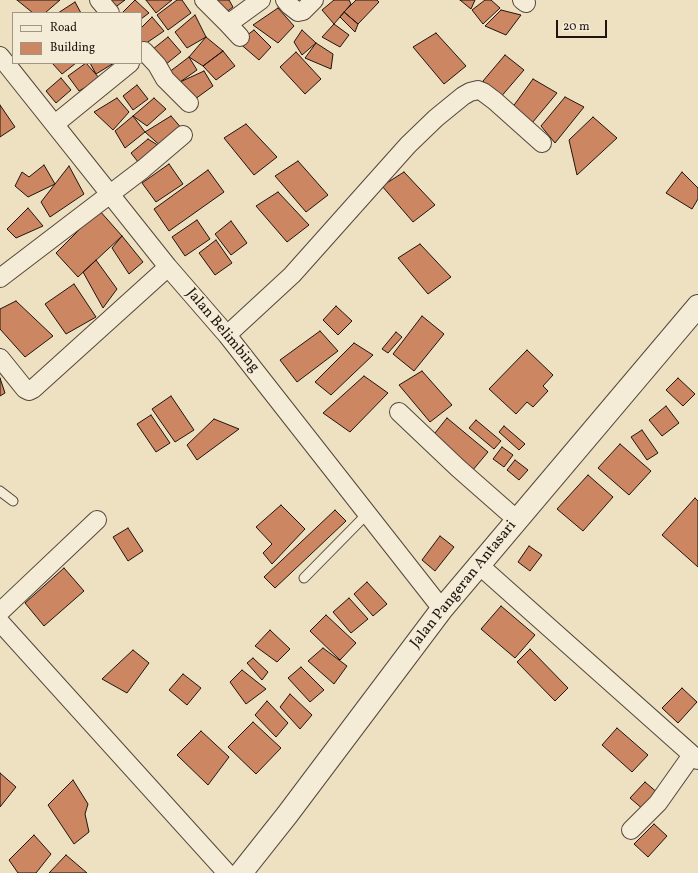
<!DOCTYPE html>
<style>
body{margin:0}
#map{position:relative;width:698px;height:873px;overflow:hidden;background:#eee1c1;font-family:Vollkorn,serif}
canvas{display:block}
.legend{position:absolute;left:12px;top:12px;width:130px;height:52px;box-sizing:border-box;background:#f4ecd7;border:1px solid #9f9687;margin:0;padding:5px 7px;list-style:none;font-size:12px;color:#20140f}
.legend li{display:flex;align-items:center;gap:8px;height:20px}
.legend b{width:20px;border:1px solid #9f9687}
.scale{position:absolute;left:556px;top:20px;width:51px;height:18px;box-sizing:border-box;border:2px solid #20140f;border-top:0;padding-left:5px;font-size:12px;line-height:14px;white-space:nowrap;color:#20140f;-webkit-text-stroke:3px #f4ecd7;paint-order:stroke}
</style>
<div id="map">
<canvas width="698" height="873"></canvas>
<ul class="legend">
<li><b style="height:5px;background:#f4ecd7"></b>Road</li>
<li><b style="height:11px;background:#cc8662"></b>Building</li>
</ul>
<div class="scale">20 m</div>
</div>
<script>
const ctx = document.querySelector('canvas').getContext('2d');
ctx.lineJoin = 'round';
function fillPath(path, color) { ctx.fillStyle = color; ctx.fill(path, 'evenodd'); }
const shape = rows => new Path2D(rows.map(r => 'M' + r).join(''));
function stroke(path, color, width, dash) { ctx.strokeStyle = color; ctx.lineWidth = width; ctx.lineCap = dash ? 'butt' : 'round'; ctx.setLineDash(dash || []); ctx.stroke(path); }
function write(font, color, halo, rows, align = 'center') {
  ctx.font = font + ' Vollkorn,serif'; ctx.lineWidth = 3.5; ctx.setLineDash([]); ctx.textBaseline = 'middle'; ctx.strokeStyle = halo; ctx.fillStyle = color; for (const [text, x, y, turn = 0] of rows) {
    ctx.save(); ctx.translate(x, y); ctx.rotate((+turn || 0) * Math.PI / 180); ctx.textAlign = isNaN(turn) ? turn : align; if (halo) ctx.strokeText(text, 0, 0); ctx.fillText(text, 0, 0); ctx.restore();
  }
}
const building = shape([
 [17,0,60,0,45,13,33,13,17,0],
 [102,0,125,0,110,11,102,0],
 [135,0,149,13,141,19,141,13,122,13,135,0],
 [146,0,172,0,156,13,146,0],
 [177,0,182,0,191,13,168,30,157,15,177,0],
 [208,0,229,0,233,7,221,16,208,0],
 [334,0,349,0,351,4,334,24,322,10,334,0],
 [356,0,377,0,379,2,358,24,344,12,356,0],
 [460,0,475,0,471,9,460,0],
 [485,0,491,0,500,8,483,24,472,10,485,0],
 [75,2,81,13,58,13,75,2],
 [278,8,294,26,278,43,253,25,278,8],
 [501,10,521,15,506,35,485,26,501,10],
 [344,12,358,24,355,32,340,17,344,12],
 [195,15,206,37,187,48,175,32,195,15],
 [152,17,164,31,145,44,141,42,141,28,152,17],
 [334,24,349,35,340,47,322,37,334,24],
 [254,30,271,47,259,60,238,42,254,30],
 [302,30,316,43,302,55,294,42,302,30],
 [436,33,466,66,444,84,413,47,436,33],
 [168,37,181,52,165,65,148,53,168,37],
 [206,37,223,51,203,66,189,57,206,37],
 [316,43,333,54,331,69,305,58,316,43],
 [223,51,235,66,216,80,203,66,223,51],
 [296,52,321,79,305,94,280,67,296,52],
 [505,55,524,70,499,99,483,81,505,55],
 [189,57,197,70,180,82,164,76,189,57],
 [52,63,76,63,62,74,52,63],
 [86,63,100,79,79,91,68,76,86,63],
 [90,63,114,63,96,74,90,63],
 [204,71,213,86,191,102,180,82,204,71],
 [61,78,71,90,56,103,46,91,61,78],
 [533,79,557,93,532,123,512,108,533,79],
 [137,85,148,99,133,110,123,96,137,85],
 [565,97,584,107,555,143,541,126,565,97],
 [117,98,129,112,113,130,94,112,117,98],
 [154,98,166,109,147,126,133,116,154,98],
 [0,105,15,127,0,137,0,105],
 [133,116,145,132,125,148,115,131,133,116],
 [171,116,183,130,164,149,145,132,171,116],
 [593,117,617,138,577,175,569,140,593,117],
 [246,124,277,157,254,175,224,138,246,124],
 [148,139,164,149,142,167,131,153,148,139],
 [298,161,328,195,306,212,275,176,298,161],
 [169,164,183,184,156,202,142,183,169,164],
 [44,165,55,184,28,197,15,186,22,172,29,177,44,165],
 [69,166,84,194,50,217,41,202,69,166],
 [208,170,224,192,169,231,154,209,208,170],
 [404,172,435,205,413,222,382,186,404,172],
 [682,172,698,188,698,199,692,209,666,193,682,172],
 [278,192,309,225,287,242,256,206,278,192],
 [28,208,43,226,16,238,7,229,28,208],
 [99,210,122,236,78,277,56,253,99,210],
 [197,220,210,239,185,256,172,237,197,220],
 [231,221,247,243,231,255,215,234,231,221],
 [122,236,143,262,129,274,112,248,122,236],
 [216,240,232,263,215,275,199,253,216,240],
 [420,244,451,277,428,294,398,258,420,244],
 [96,260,117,289,103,308,83,272,96,260],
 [74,284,96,317,66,334,45,304,74,284],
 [16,301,53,336,25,357,0,329,0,309,16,301],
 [336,306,352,321,338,335,323,320,336,306],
 [422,316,444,334,414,371,393,354,422,316],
 [320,331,338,351,297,382,280,360,320,331],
 [396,332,402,337,388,353,382,349,396,332],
 [354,343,373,355,331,395,315,382,354,343],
 [527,350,553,375,543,386,548,391,533,407,527,402,516,414,489,389,527,350],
 [422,371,452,405,430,422,399,385,422,371],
 [364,376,388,393,350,432,323,413,364,376],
 [0,378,5,393,0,396,0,378],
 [678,378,695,394,683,406,666,390,678,378],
 [171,396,194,430,175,442,152,409,171,396],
 [666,406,679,423,662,436,649,420,666,406],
 [151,415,170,443,156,452,137,424,151,415],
 [447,418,488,452,472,471,431,438,447,418],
 [214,419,239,429,197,460,187,445,214,419],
 [476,420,501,441,494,449,469,428,476,420],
 [504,426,525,444,519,450,499,432,504,426],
 [642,430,658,453,647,460,631,437,642,430],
 [620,444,651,471,629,495,598,468,620,444],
 [502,447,513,455,504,467,493,459,502,447],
 [515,460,528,470,519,480,507,470,515,460],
 [588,475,613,497,583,531,557,509,588,475],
 [695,498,698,501,698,567,662,535,695,498],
 [281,505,305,529,272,564,263,553,272,544,256,527,281,505],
 [335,510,346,521,275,588,264,577,335,510],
 [128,528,143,551,128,561,113,537,128,528],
 [440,536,454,547,435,571,422,560,440,536],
 [529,546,542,555,530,571,518,562,529,546],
 [64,568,84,591,44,626,25,603,64,568],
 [367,582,387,604,373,616,354,594,367,582],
 [349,598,368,619,351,633,333,612,349,598],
 [501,606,535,635,515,658,481,629,501,606],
 [326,615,356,643,340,660,310,631,326,615],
 [270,630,290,649,277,662,255,646,270,630],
 [323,648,347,666,334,684,308,661,323,648],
 [530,649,568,688,555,701,517,662,530,649],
 [133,650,149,663,127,693,102,679,133,650],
 [253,658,268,672,262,680,247,663,253,658],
 [301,667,324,690,310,702,288,678,301,667],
 [242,670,266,689,246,704,230,682,242,670],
 [183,674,201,688,187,705,169,690,183,674],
 [682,688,697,702,678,723,662,708,682,688],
 [290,694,312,715,300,729,280,707,290,694],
 [267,701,288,723,276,737,255,715,267,701],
 [253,722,281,748,256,774,228,747,253,722],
 [617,728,648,755,632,772,602,745,617,728],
 [201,731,229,757,208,785,177,755,201,731],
 [0,773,16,787,0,807,0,773],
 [73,780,88,804,85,814,89,832,74,844,48,805,73,780],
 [645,782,659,794,644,810,630,798,645,782],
 [654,824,667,836,648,857,634,844,654,824],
 [34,835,51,854,36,873,18,873,9,860,34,835],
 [66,855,87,873,49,873,66,855]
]);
fillPath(building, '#cc8662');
stroke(building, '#20140f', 1);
const service = shape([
 [0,491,13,501],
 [304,578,367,514]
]);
const minor = shape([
 [99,0,110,13],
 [204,0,228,24,261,0],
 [285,0,289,5,298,12,303,11,314,0],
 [522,0,526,3],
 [228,24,240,37],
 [144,51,157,65,165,79,189,103],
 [0,56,168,267,227,335,442,609],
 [55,124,130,63],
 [0,278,143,169,183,135],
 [227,335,292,275,408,145,436,118,463,96,470,92,478,90,483,92,495,101,542,143],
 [0,358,25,389,29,391,33,389,168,267],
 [399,412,458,468,516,519],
 [479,565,698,760],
 [0,612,97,520],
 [0,622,227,873],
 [631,830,658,803,692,755]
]);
const tertiary = shape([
 [241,873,287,815,442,609,698,306]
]);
stroke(service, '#54473c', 11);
stroke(minor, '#54473c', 20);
stroke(tertiary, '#54473c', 24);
stroke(service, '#f4ecd7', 9);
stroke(minor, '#f4ecd7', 18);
stroke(tertiary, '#f4ecd7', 22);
write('15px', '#20140f', '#f4ecd7', [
 ["Jalan Belimbing",222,331,50],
 ["Jalan Pangeran Antasari",464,585,-51]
]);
</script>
